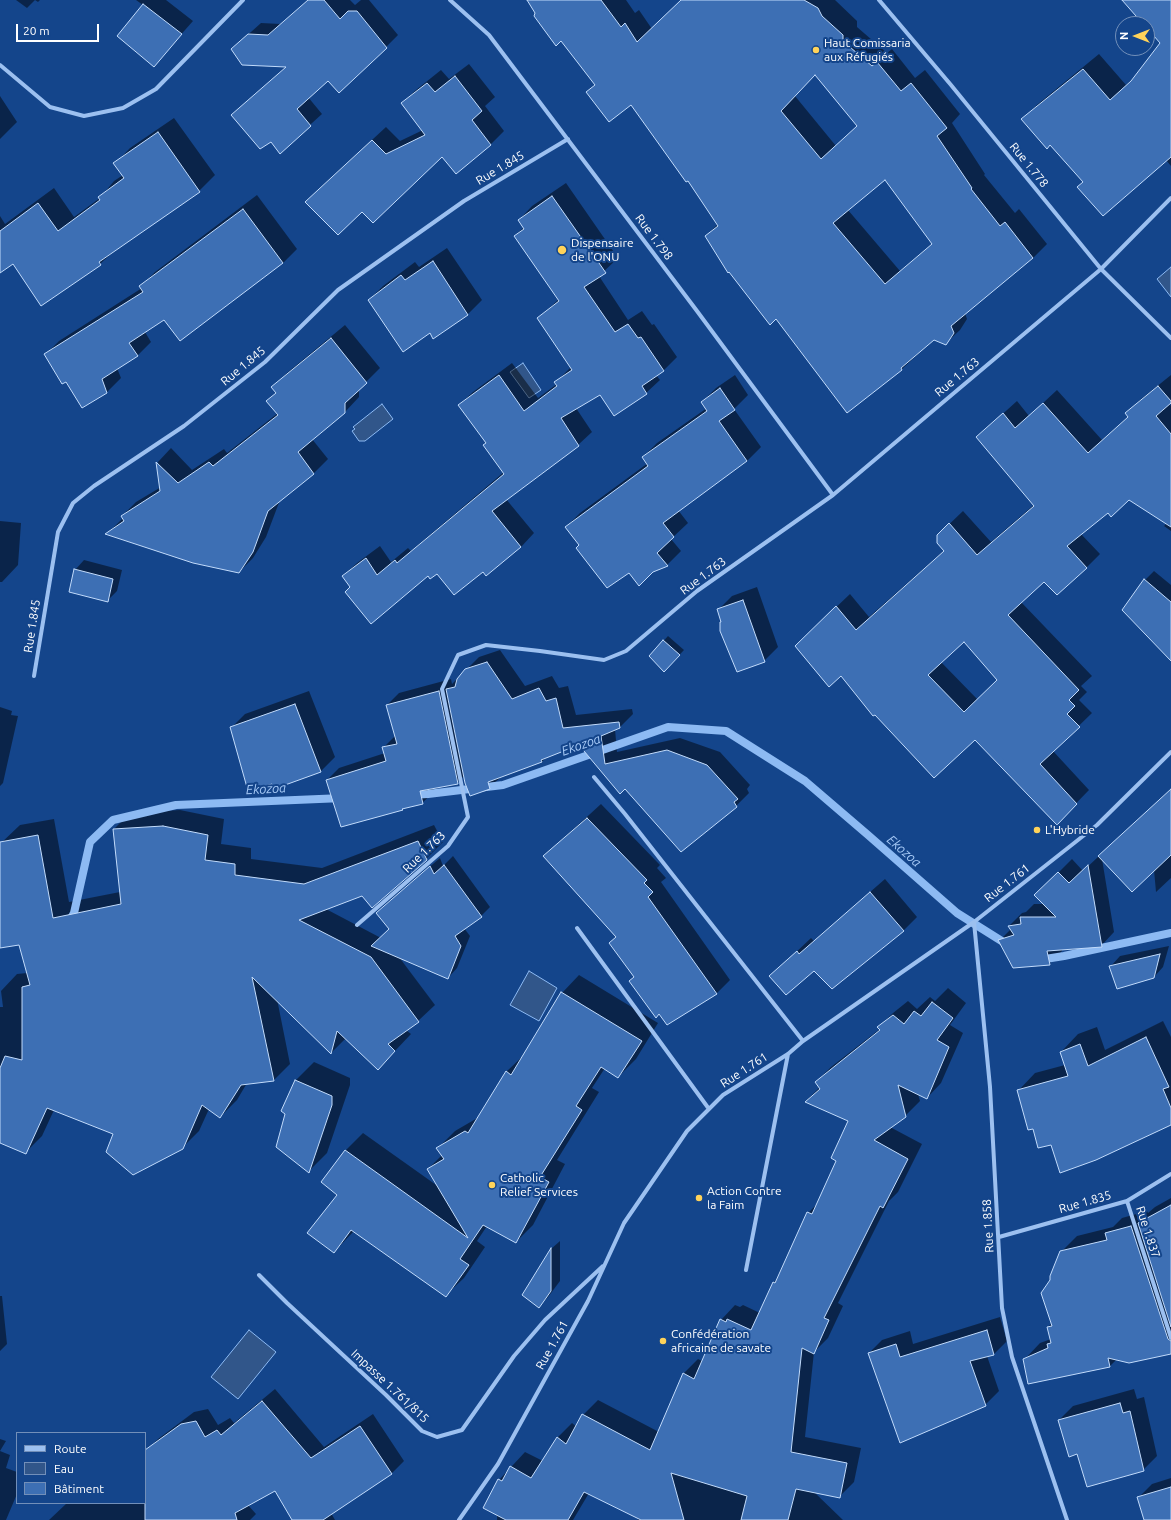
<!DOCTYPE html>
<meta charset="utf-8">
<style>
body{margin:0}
#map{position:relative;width:1171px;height:1520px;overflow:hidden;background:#14458b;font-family:Ubuntu,sans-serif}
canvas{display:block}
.legend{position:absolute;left:16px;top:1432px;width:130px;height:72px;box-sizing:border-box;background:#14458b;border:1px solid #728fb9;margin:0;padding:5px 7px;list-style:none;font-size:12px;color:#fff}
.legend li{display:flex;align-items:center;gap:8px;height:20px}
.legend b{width:20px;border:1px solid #728fb9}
.north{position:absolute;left:1115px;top:16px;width:40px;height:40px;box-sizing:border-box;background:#14458b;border:1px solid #728fb9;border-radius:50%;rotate:270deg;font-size:11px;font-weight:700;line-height:16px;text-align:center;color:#fff}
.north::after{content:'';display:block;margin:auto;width:14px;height:18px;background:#ffd35a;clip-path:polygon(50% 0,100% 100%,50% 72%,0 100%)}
.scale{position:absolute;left:16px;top:24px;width:83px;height:18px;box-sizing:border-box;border:2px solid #fff;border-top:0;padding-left:5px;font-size:12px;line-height:14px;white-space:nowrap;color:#fff;-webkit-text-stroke:3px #14458b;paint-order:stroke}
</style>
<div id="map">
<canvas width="1171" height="1520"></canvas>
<ul class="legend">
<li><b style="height:5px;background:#9cc0f0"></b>Route</li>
<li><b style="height:11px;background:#31568a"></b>Eau</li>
<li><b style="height:11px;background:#3d6fb4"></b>Bâtiment</li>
</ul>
<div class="north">N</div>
<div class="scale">20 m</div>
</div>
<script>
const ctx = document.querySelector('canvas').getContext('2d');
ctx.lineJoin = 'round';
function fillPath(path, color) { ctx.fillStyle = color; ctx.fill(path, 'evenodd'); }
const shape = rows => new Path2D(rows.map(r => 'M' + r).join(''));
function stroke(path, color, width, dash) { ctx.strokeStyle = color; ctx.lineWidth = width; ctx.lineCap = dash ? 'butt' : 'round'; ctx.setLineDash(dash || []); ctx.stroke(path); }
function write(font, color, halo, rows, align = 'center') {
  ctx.font = font + ' Ubuntu,sans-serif'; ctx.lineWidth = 4; ctx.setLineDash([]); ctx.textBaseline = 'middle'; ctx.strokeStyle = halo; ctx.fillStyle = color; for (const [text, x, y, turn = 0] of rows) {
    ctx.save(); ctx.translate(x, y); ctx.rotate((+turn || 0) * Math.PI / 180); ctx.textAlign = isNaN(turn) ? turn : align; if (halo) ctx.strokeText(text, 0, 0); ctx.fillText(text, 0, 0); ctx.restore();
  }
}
const water = shape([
 [1171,267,1171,297,1157,279,1171,267],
 [523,363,541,390,529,398,510,372,523,363],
 [382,404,393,419,365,441,359,441,352,431,355,429,353,427,382,404],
 [529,971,557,988,539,1021,510,1005,529,971],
 [249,1330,276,1352,238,1399,211,1377,249,1330]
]);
fillPath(water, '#31568a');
stroke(water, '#8dbaf3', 1);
fillPath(shape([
 [16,0,40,0,38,2,35,0,27,8],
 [136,0,166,0,193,21,154,65,143,5],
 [308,0,350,0,355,5,361,0,369,0,398,35,386,47,328,79,308,97,322,114,280,152,271,140,232,115,287,66,232,49,261,23,281,24],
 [528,0,626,0,635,13,639,10,652,29,682,0,835,0,857,21,857,27,887,53,892,49,915,78,925,70,960,114,952,123,985,174,984,175,1015,213,1019,209,1047,244,1033,258,965,313,967,319,960,330,945,344,934,339,902,369,847,412,776,318,706,236,718,224,688,180,632,104,588,92,596,84,561,40,537,13],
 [815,74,858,125,836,146,795,96],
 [885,179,933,243,900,271,848,210],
 [1141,0,1171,0,1171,166,1166,160,1084,182,1050,144,1023,119,1038,104,1099,54,1126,85,1136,76,1161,43,1147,27,1147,24,1144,24],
 [469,64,495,97,485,106,504,131,490,145,442,155,362,211,320,188,386,127,400,141,423,130,402,103,416,90,441,70,449,79],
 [0,96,17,122,0,139],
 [174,118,215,175,199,191,115,250,100,264,13,263,0,272,0,216,5,224,54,188,74,217,100,198,114,181,123,175,115,164,130,148],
 [566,183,618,258,599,276,628,320,642,311,652,325,654,324,677,357,664,370,656,375,660,380,646,393,600,394,576,408,592,432,578,445,506,499,534,533,521,547,483,570,438,572,352,587,343,576,357,563,380,546,391,562,408,548,411,551,504,472,487,443,459,405,473,392,512,363,538,398,557,384,556,382,571,367,539,318,559,299,515,236,524,227,519,220,532,206],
 [257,195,297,249,283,263,165,319,145,332,151,342,137,356,117,368,121,378,107,392,83,407,66,381,45,355,59,341,142,288,141,286,155,272],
 [447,248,482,300,468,314,434,337,430,332,369,300,383,286,415,262,419,267],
 [345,325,380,368,359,389,359,397,345,412,312,439,328,459,314,473,280,500,266,537,253,558,239,572,107,534,123,518,122,516,136,502,161,487,158,462,171,448,192,470,224,449,227,453,278,413,267,401,277,392,273,387,287,373],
 [735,375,748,395,734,409,761,447,747,461,678,510,688,523,671,539,681,551,667,565,653,571,629,571,580,545,566,527,580,513,648,463,643,457,657,443,707,408,702,402,716,388],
 [1171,375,1171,402,1169,403,1171,406,1171,531,1164,526,1167,523,1129,499,1108,512,1081,534,1100,554,1087,567,1057,594,1045,581,1021,602,1092,676,1081,686,1087,692,1079,700,1092,713,1053,751,1089,790,1057,823,975,738,809,633,850,594,869,617,945,550,938,535,963,511,991,542,1035,504,977,437,1017,401,1029,416,1057,390,1102,440,1129,416,1127,413,1140,400],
 [964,641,998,679,978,700,941,662],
 [0,521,21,523,18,565,2,582,0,582],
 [84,560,122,570,117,591,107,601,75,570],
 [1154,571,1171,585,1171,643,1145,580],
 [757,587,778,647,764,661,722,621,718,610,732,596],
 [668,636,684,650,669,666,650,656],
 [500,650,525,686,552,676,559,688,568,686,576,715,632,709,633,714,620,727,615,729,617,752,680,738,720,752,750,785,747,789,749,793,736,806,681,850,625,788,579,744,546,757,542,762,501,777,489,788,464,776,457,783,434,788,435,791,422,803,327,780,339,768,385,753,383,748,395,736,387,705,399,693,451,679,452,684,479,657],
 [309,691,335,757,321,771,274,788,272,783,231,728,245,714],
 [0,707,12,711,11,715,18,716,3,783,0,786],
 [1171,789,1171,878,1156,892,1154,870,1102,859,1114,932,1101,946,1062,949,1062,951,1049,964,1000,940,1011,929,1009,926,1022,913,1026,912,1034,904,1045,904,1049,882,1072,859,1083,871],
 [601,804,660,865,657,868,666,878,661,882,730,980,716,994,660,1013,656,1017,635,977,617,936,544,856],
 [180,810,224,819,221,844,251,848,251,859,322,868,434,825,443,842,426,859,363,895,326,909,381,938,390,929,386,904,440,858,443,866,453,856,490,907,481,916,464,928,470,936,457,968,448,978,399,957,435,1005,418,1021,406,1030,411,1034,378,1069,346,1038,331,1053,277,999,290,1064,274,1080,247,1083,237,1100,220,1117,209,1109,199,1131,182,1148,114,1133,54,1110,42,1136,25,1153,0,1142,0,1007,3,1007,1,991,17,974,27,973,20,943,0,946,0,844,20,825,54,819,69,902,120,892,114,829,130,813],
 [885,879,917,917,903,931,771,976,811,938,814,941],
 [1169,946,1163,967,1154,977,1111,966,1120,956],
 [579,975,658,1023,636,1059,618,1077,605,1068,592,1088,599,1092,557,1160,565,1164,533,1225,516,1242,487,1226,477,1241,485,1247,464,1278,446,1295,354,1231,334,1252,339,1195,322,1182,346,1150,363,1133,439,1187,428,1169,442,1155,438,1148,455,1131,479,1117,506,1072,524,1055,562,993],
 [948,988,966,1003,950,1025,963,1033,941,1083,927,1098,918,1094,920,1101,905,1116,890,1127,922,1144,898,1192,889,1201,838,1303,843,1306,828,1338,814,1352,805,1437,861,1448,854,1482,839,1497,814,1492,843,1520,638,1520,637,1517,589,1493,573,1520,497,1520,499,1480,525,1452,543,1461,557,1438,572,1423,577,1427,583,1415,598,1400,659,1432,683,1374,698,1359,702,1361,721,1320,735,1305,740,1307,743,1305,760,1313,774,1282,778,1279,808,1213,818,1203,837,1160,849,1121,806,1101,820,1087,816,1082,831,1067,880,1029,879,1027,893,1013,908,1001,917,1009,930,997,935,1001],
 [1163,1021,1171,1037,1171,1124,1051,1144,1034,1128,1018,1091,1035,1073,1065,1065,1061,1052,1078,1034,1097,1027,1105,1050],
 [314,1062,350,1078,350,1085,327,1153,309,1171,296,1080],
 [1171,1198,1171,1353,1117,1359,1110,1366,1029,1383,1024,1360,1040,1343,1051,1339,1048,1327,1052,1323,1052,1280,1061,1252,1077,1236,1113,1227,1122,1218,1147,1211,1148,1213,1155,1207],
 [560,1241,560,1281,548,1297,539,1306,523,1294,551,1249],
 [0,1296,2,1296,7,1344,0,1351],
 [1000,1317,1007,1341,993,1355,987,1356,999,1391,985,1405,869,1353,882,1340,910,1331,913,1344],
 [275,1389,324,1447,373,1414,404,1461,392,1473,331,1513,335,1520,294,1520,275,1490,248,1505,256,1514,250,1520,49,1520,67,1503,145,1503,145,1452,158,1439,194,1412,208,1409,218,1425,230,1418,234,1423],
 [1134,1389,1137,1399,1144,1397,1157,1456,1143,1470,1078,1453,1059,1420,1073,1406],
 [0,1439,6,1441,0,1451,10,1455,6,1468,17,1472,17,1494,6,1520,0,1520],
 [1171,1478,1171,1520,1145,1520,1138,1498,1152,1484]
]), '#0007');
stroke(shape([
 [410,795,428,794,503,785,668,727,726,731,805,781,868,835,957,913,1008,945],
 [69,922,74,913,90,842,113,820,176,805,343,798],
 [1039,960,1064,956,1171,933]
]), '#8dbaf3', 8);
const building = shape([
 [308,0,324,0,340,19,348,11,357,11,387,48,339,93,328,81,297,109,311,126,280,154,271,142,260,149,231,115,286,67,242,65,231,49,248,34,268,35,308,0],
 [527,0,601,0,621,27,625,23,637,42,681,0,804,0,818,8,822,16,843,35,843,41,872,66,877,62,901,91,911,83,947,128,937,136,972,188,971,189,1000,226,1005,222,1033,258,951,326,954,333,946,345,934,340,901,368,902,370,847,413,776,319,770,325,729,272,728,273,705,236,718,226,688,181,686,182,631,105,609,122,586,92,595,85,561,41,556,46,534,16,535,13,527,0],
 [815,75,857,126,821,159,781,111,815,75],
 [885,180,932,244,885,284,833,223,885,180],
 [1122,0,1171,0,1171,157,1103,216,1077,187,1083,182,1050,145,1047,149,1021,119,1083,69,1110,100,1131,81,1160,43,1147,28,1147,24,1143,24,1122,0],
 [143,4,182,34,154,67,117,36,143,4],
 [455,76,482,111,472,120,491,145,456,174,442,157,373,223,362,212,338,235,305,202,372,140,386,154,425,135,401,103,427,83,435,92,455,76],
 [158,132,200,192,99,262,101,265,41,306,13,264,0,273,0,231,38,203,58,231,100,200,98,197,124,178,113,163,158,132],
 [552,196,606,273,584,287,615,332,628,324,638,338,641,337,664,371,642,386,647,394,614,416,600,395,561,418,579,446,492,511,521,547,486,576,483,572,454,595,437,574,430,579,428,576,371,624,345,592,350,587,342,576,366,558,377,575,395,560,397,563,504,474,483,445,486,443,458,405,499,375,524,411,557,386,554,382,572,370,537,318,559,301,514,236,524,229,518,220,552,196],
 [243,209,283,263,180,341,164,320,129,343,138,356,102,379,107,393,82,408,66,382,62,384,44,354,143,292,139,286,243,209],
 [433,261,468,315,433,339,430,333,403,352,368,300,401,275,405,280,433,261],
 [331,338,367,383,345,403,345,413,298,452,314,474,268,511,253,552,239,573,193,563,105,534,124,521,121,516,160,491,156,462,178,483,209,462,213,466,278,415,266,401,276,393,271,387,331,338],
 [1158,386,1171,401,1171,403,1156,416,1171,434,1171,527,1129,500,1111,517,1108,513,1067,546,1087,568,1057,595,1044,582,1008,615,1079,690,1069,700,1075,706,1067,714,1080,727,1040,764,1077,804,1057,825,975,740,934,778,875,715,873,716,841,676,829,687,795,646,836,606,856,630,944,551,937,543,937,535,949,523,977,555,1034,506,976,437,1003,413,1015,428,1043,403,1088,453,1128,417,1125,413,1158,386],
 [964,642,997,680,964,712,928,675,964,642],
 [720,388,735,410,719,421,747,461,663,523,674,537,657,553,668,566,653,572,639,586,629,573,607,588,576,548,579,545,565,527,648,466,642,457,707,411,701,402,720,388],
 [74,569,113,579,108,602,69,592,74,569],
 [1144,579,1171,602,1171,661,1122,610,1144,579],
 [743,600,765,662,737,672,720,631,720,622,721,622,717,609,743,600],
 [663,640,680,655,664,672,649,656,663,640],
 [487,662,512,699,539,688,546,701,556,698,563,728,619,722,620,728,601,736,605,764,667,750,707,765,738,799,734,802,737,807,681,852,625,789,620,794,579,745,541,760,542,762,488,782,490,789,470,796,465,783,446,689,455,687,457,679,465,669,487,662],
 [439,691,458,784,420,791,423,804,402,809,403,810,341,827,326,780,386,761,382,747,397,744,386,705,439,691],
 [295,704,321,772,274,789,272,784,248,791,230,727,295,704],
 [1171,789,1171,855,1132,892,1098,856,1171,789],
 [587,818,647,880,644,883,653,892,648,897,717,994,667,1025,659,1014,656,1018,629,981,634,977,609,943,616,937,543,856,587,818],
 [163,826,208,835,205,860,235,864,235,875,304,884,418,841,427,860,372,908,362,896,299,920,371,957,419,1022,388,1044,395,1051,378,1070,337,1031,331,1054,252,977,274,1081,241,1085,220,1118,202,1105,183,1149,133,1175,106,1152,113,1134,47,1108,26,1154,0,1143,0,1068,5,1056,22,1060,22,987,30,985,19,945,0,948,0,842,38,835,53,918,121,904,113,829,163,826],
 [444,865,482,917,455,936,461,946,448,979,371,946,389,929,376,913,430,866,434,874,444,865],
 [1088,865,1102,947,1047,951,1050,965,1013,968,998,940,1014,935,1008,926,1021,924,1020,917,1056,917,1034,895,1058,872,1069,883,1088,865],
 [870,892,904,931,832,989,814,971,786,995,769,976,797,951,799,954,870,892],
 [1160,954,1154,978,1117,989,1109,966,1160,954],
 [561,992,642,1041,618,1078,601,1067,576,1106,582,1110,540,1177,549,1182,516,1243,483,1225,460,1259,469,1265,446,1297,351,1230,334,1253,307,1233,337,1195,321,1182,345,1150,468,1238,427,1169,444,1159,436,1148,465,1131,468,1133,506,1071,511,1075,561,992],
 [932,1002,953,1018,937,1040,949,1047,927,1099,898,1085,906,1117,874,1140,908,1159,883,1208,880,1206,824,1318,829,1320,814,1354,802,1348,791,1452,847,1463,840,1498,796,1489,788,1520,741,1520,747,1496,671,1473,684,1520,641,1520,584,1492,568,1520,506,1520,483,1508,498,1479,502,1481,510,1466,531,1478,557,1437,566,1444,582,1414,650,1450,683,1373,694,1379,720,1319,726,1322,727,1319,751,1330,773,1282,775,1283,807,1212,812,1214,836,1161,831,1158,848,1121,805,1102,820,1089,815,1082,880,1030,877,1027,893,1015,904,1024,914,1011,921,1016,932,1002],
 [1146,1037,1169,1087,1163,1089,1171,1108,1171,1125,1096,1160,1060,1173,1051,1145,1038,1148,1033,1129,1028,1130,1017,1090,1068,1076,1060,1052,1080,1044,1088,1066,1146,1037],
 [295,1080,332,1096,332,1105,309,1173,276,1147,285,1114,281,1111,295,1080],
 [1171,1205,1171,1327,1138,1223,1171,1205],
 [1131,1226,1168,1339,1171,1341,1171,1354,1129,1363,1108,1358,1110,1367,1028,1384,1023,1359,1048,1348,1047,1344,1051,1343,1047,1327,1052,1326,1041,1293,1050,1280,1050,1276,1060,1251,1107,1240,1105,1233,1131,1226],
 [551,1248,551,1291,539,1308,522,1295,551,1248],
 [987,1330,994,1355,970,1361,986,1406,900,1443,868,1353,896,1344,900,1357,987,1330],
 [262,1401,311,1458,360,1426,392,1474,323,1520,292,1520,275,1491,235,1513,237,1520,145,1520,145,1450,181,1424,196,1421,205,1437,217,1430,221,1435,262,1401],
 [1120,1403,1123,1413,1130,1411,1144,1471,1087,1487,1077,1454,1069,1457,1058,1420,1120,1403],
 [1171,1487,1171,1520,1144,1520,1137,1497,1171,1487]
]);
fillPath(building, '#3d6fb4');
stroke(building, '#c2dbfb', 1);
stroke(shape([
 [450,0,489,35,697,311,833,495],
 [879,0,951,85,1101,269,1171,338],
 [0,65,50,107,84,116,123,108,156,89,243,0],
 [34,676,58,532,73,503,94,486,184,426,265,362,338,290,464,201,568,139],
 [594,777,625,814,803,1041],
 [974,922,990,1087,1002,1308,1012,1357,1067,1520],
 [357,925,448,846,468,817,442,689,458,655,486,645,540,651,604,660,626,651,697,591,833,495,1101,269,1171,198],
 [577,928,709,1109],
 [1127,1201,1171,1338],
 [999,1237,1127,1201,1171,1174],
 [746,1270,788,1054],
 [259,1275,287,1303,386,1395,422,1431,437,1437,462,1430,514,1356,545,1320,603,1266],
 [459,1520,498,1464,588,1301,624,1223,687,1131,723,1095,788,1054,803,1041,974,922,1097,825,1171,752]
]), '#9cc0f0', 4);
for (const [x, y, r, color] of [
 [816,50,4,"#ffd35a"],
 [562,250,5,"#ffd35a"],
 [1037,830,4,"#ffd35a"],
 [492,1185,4,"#ffd35a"],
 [699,1198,4,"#ffd35a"],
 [663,1341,4,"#ffd35a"]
]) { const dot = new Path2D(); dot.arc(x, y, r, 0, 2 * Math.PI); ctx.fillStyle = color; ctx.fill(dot); stroke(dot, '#14458b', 1.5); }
write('12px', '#fff', '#14458b', [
 ["Haut Comissaria",824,43],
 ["aux Réfugiés",824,57],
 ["Dispensaire",571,243],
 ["de l'ONU",571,257],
 ["L'Hybride",1045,830],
 ["Catholic",500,1178],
 ["Relief Services",500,1192],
 ["Action Contre",707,1191],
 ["la Faim",707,1205],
 ["Confédération",671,1334],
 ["africaine de savate",671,1348]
], 'left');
write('12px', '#fff', '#14458b', [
 ["Rue 1.778",1029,165,51],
 ["Rue 1.845",500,168,-31],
 ["Rue 1.798",654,237,53],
 ["Rue 1.845",243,366,-40],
 ["Rue 1.763",957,377,-40],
 ["Rue 1.763",703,576,-37],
 ["Rue 1.845",32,626,-81],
 ["Rue 1.763",424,852,-44],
 ["Rue 1.761",1007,883,-38],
 ["Rue 1.761",744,1070,-33],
 ["Rue 1.835",1085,1202,-16],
 ["Rue 1.858",988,1226,-93],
 ["Rue 1.837",1148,1232,72],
 ["Rue 1.761",552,1345,-61],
 ["Impasse 1.761/815",390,1386,43]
]);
write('italic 13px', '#a7caf7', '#14458b', [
 ["Ekozoa",581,745,-19],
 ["Ekozoa",266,789,-3],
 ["Ekozoa",904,851,41]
]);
</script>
